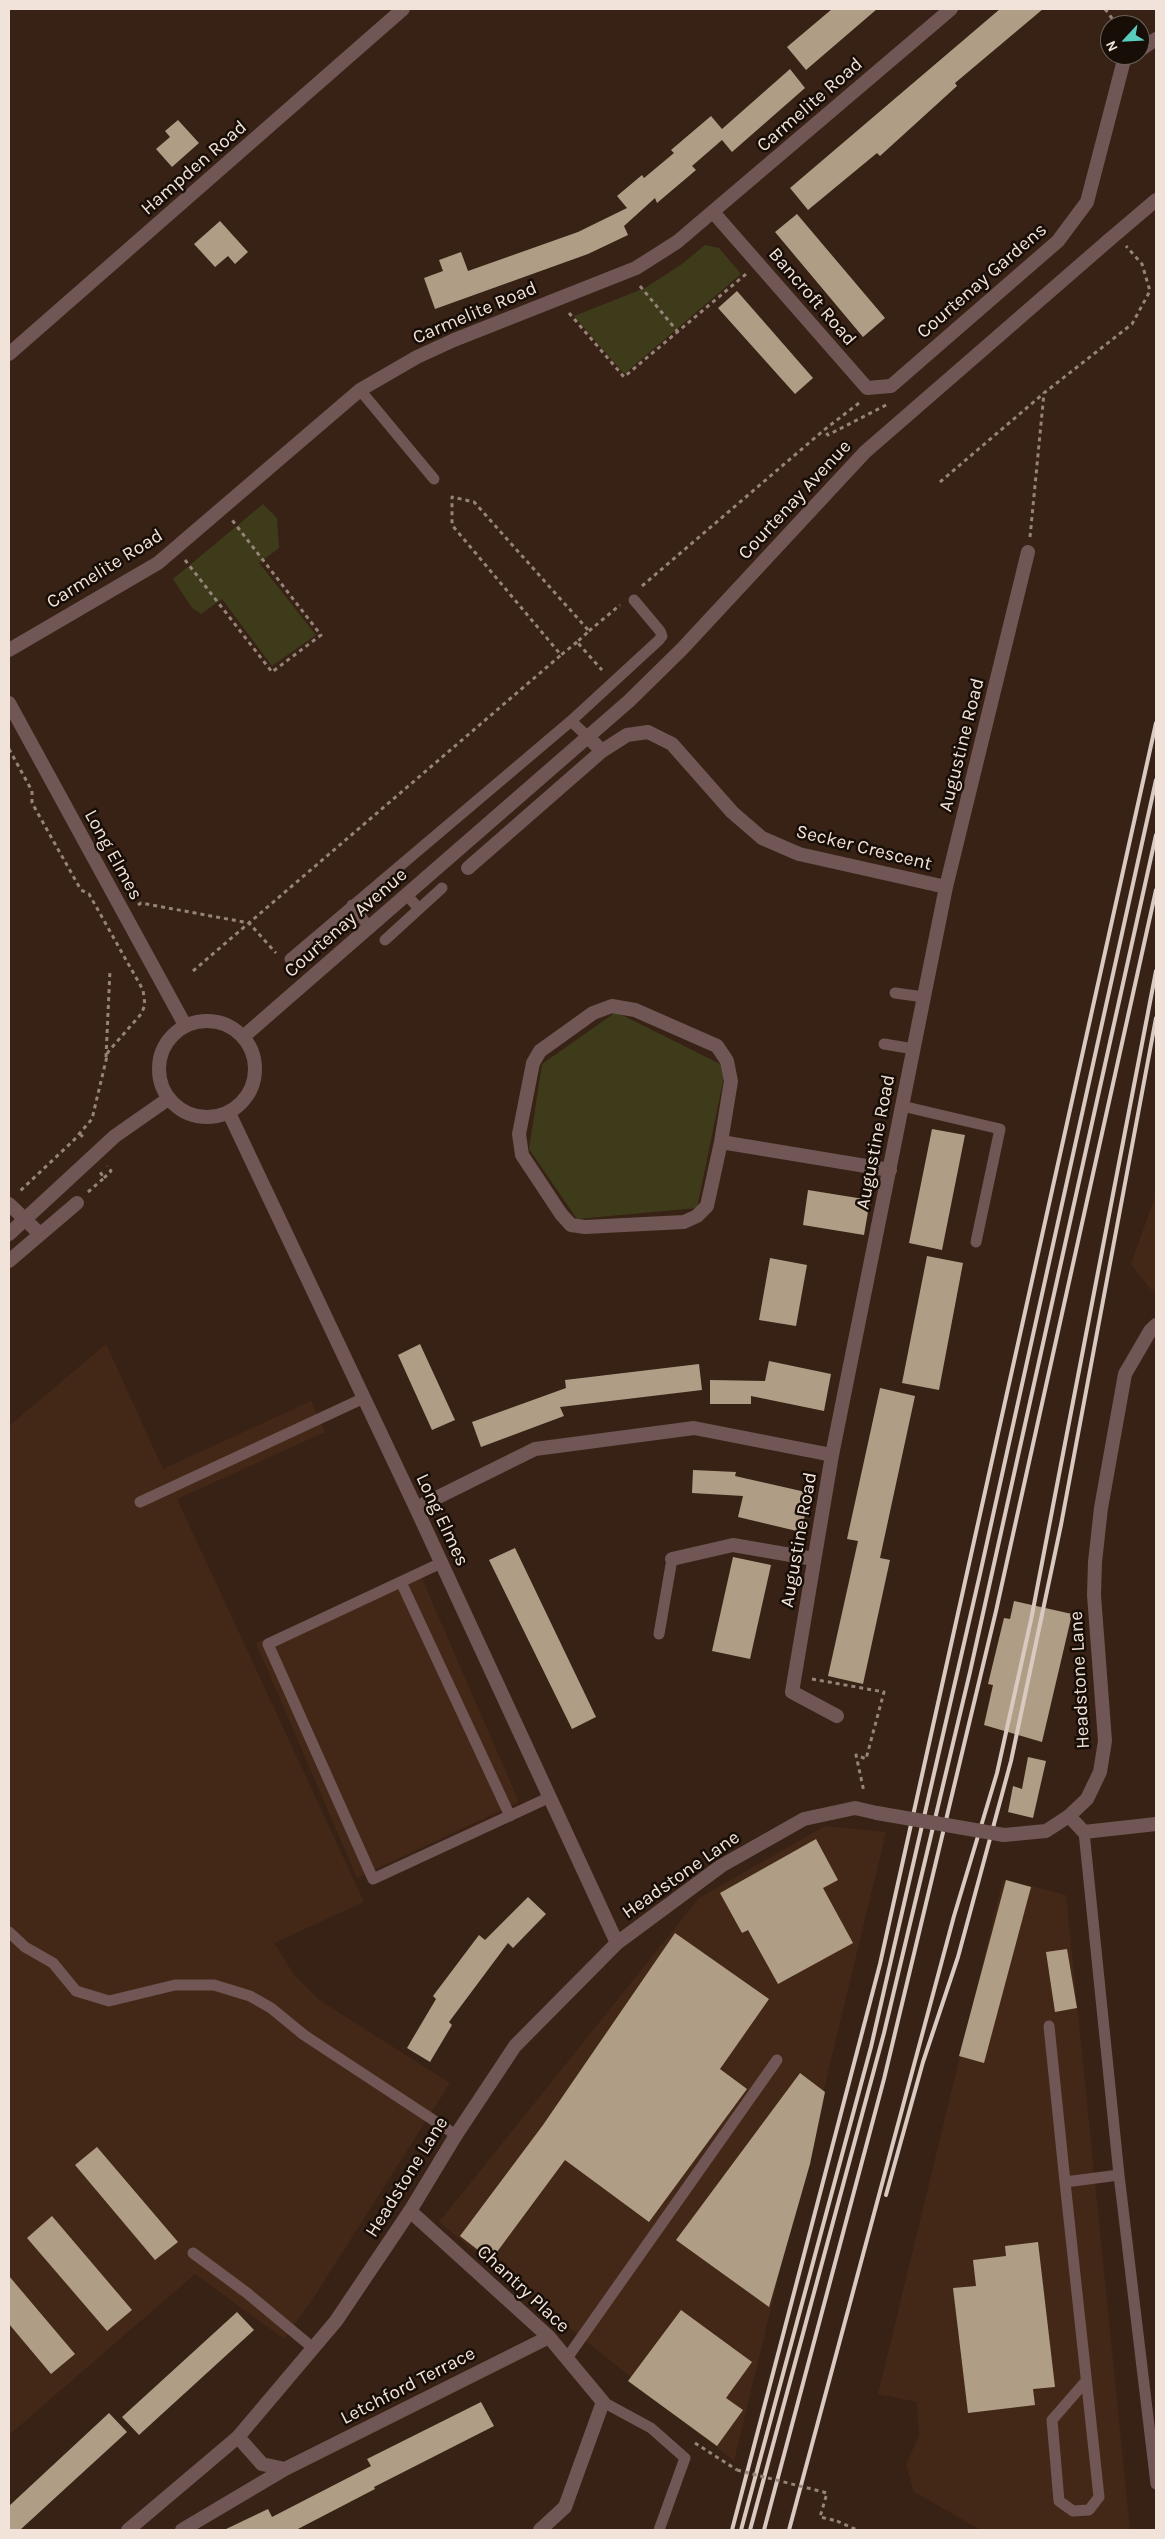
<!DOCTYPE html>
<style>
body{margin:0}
#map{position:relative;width:1165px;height:2539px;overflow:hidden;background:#372215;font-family:Karla,sans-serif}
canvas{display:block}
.frame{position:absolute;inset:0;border:10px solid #f2e3da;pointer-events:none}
.north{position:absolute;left:1100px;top:15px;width:50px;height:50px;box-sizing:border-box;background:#180e08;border:1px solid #6f635c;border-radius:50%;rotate:245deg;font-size:14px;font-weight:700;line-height:20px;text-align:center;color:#f2e3da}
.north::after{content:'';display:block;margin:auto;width:18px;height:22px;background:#59cebe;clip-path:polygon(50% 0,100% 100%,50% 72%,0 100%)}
</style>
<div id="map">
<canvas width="1165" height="2539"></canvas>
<div class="frame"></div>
<div class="north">N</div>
</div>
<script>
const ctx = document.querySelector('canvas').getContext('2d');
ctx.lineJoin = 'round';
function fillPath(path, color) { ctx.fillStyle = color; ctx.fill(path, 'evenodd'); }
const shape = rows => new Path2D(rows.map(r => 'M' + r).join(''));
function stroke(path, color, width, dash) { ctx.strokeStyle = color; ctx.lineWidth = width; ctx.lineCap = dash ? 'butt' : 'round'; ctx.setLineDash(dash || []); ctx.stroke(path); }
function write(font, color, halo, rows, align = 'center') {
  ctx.font = font + ' Karla,sans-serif'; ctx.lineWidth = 5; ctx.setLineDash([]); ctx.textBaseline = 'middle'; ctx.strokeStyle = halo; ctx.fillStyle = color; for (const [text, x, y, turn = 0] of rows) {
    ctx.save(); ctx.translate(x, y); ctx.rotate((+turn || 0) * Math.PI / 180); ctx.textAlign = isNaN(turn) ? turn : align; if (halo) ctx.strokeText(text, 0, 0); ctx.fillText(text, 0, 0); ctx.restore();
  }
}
fillPath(shape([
 [1156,1194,1156,1288,1151,1290,1131,1264],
 [106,1344,163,1469,311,1401,325,1432,177,1499,364,1902,274,1943,295,1976,319,2000,450,2083,316,2294,284,2339,195,2274,9,2435,9,1426],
 [419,1572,519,1802,357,1878,256,1643],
 [825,1826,886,1832,734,2461,439,2222,699,1898],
 [1003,1879,1066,1895,1130,2530,981,2530,914,2492,906,2465,919,2435,917,2402,878,2394]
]), '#442817');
fillPath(shape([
 [705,245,719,248,741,274,624,374,574,316,645,288,682,264],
 [263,504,277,518,279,548,259,563,316,635,272,666,222,599,201,614,192,608,173,579],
 [616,1012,726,1067,697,1208,577,1219,529,1149,542,1064]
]), '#3e3b1a');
fillPath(shape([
 [832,9,877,9,806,70,787,47],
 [1000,9,1043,9,955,83,957,86,880,156,877,153,808,210,790,188],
 [790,69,805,88,732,152,722,140,692,166,696,170,657,203,655,198,624,226,628,235,588,254,435,309,424,278,443,271,439,260,461,252,468,271,578,232,627,208,617,196,642,175,644,178,674,153,671,150,711,116,722,129],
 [178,120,199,143,172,167,156,149,170,137,165,131],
 [797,214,885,318,863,337,775,232],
 [220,221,248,252,235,264,228,256,215,267,194,244],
 [737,291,813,378,795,394,718,308],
 [932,1129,965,1135,942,1250,909,1243],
 [808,1190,870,1200,864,1235,803,1225],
 [927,1256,963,1263,939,1390,902,1383],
 [770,1258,807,1265,796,1326,759,1320],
 [420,1344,455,1420,432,1430,398,1355],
 [769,1361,831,1374,824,1411,751,1396,751,1404,710,1404,710,1380,765,1381],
 [699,1364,702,1390,560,1407,564,1416,481,1447,472,1422,566,1388,565,1380],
 [880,1388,915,1396,880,1558,890,1560,863,1684,828,1676,858,1541,847,1539],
 [693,1470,736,1472,735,1476,810,1493,801,1532,738,1517,743,1496,692,1493],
 [515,1548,596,1717,572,1729,489,1560],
 [733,1557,771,1565,750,1659,712,1651],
 [1014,1601,1072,1614,1042,1742,984,1725,993,1685,988,1684,1004,1618,1010,1619],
 [1028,1757,1046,1761,1033,1818,1008,1812,1013,1786,1022,1789],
 [816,1839,838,1880,823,1888,853,1943,778,1984,748,1930,742,1933,720,1893],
 [1006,1880,1031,1887,984,2063,959,2056],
 [528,1897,546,1914,513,1948,508,1943,449,2022,452,2025,430,2062,407,2048,436,1999,433,1996,479,1935,485,1940],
 [675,1933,769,1999,720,2069,747,2089,649,2222,565,2160,491,2260,460,2236,543,2125],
 [1067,1949,1077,2008,1055,2012,1046,1952],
 [800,2073,825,2092,810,2164,769,2307,676,2240],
 [97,2147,178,2242,155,2260,75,2165],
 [52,2216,132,2310,107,2331,27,2238],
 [1038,2242,1055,2387,1033,2389,1035,2405,968,2413,953,2288,976,2286,973,2260,1006,2256,1005,2246],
 [9,2276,75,2354,51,2374,9,2324],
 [681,2310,752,2362,726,2398,743,2410,717,2446,628,2381],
 [237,2312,254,2330,139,2435,122,2417],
 [481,2402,494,2426,374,2487,375,2489,296,2530,224,2530,268,2509,272,2517,371,2466,367,2459],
 [109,2413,127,2432,20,2530,9,2530,9,2506]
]), '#af9e85');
stroke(shape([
 [1105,9,1117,25],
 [640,286,678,332],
 [569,313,624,377,746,274],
 [859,403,824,430,828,435,888,404],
 [940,482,1043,394],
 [1030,537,1044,393,1132,324,1150,291,1142,264,1126,246],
 [185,560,272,672,321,635,232,520],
 [642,586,824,430],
 [589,631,620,605],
 [577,642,561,655,452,525,452,497,474,502,589,631,577,642,602,670],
 [9,749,32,791,32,803,81,890,89,894,143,990,145,1005,141,1014,108,1052,92,1119,73,1141,20,1191],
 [138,905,141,903,249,923,276,953],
 [193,971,561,655],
 [106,1057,110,970],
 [80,1134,84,1138],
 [104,1178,111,1171,107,1166],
 [88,1192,104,1178,100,1172],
 [812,1679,884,1692,866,1759,856,1755,864,1792],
 [695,2443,737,2470],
 [837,2521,857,2530]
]), '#968479', 3, [4, 4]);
stroke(shape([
 [360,390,434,479],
 [571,721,588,737],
 [352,905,369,927],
 [419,909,442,888],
 [385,940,419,909,407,895],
 [290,959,571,721,659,640,662,636,660,631,634,600],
 [895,993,924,997],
 [884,1044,914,1049],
 [902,1106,1000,1129,976,1242],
 [140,1502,364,1398],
 [441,1563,268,1644,373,1879,548,1798],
 [401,1582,510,1816],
 [659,1634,672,1559],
 [1084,1832,1119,2175,1156,2484],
 [9,1932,25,1947,53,1963,76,1991,109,2001,175,1985,214,1985,250,1996,271,2008,304,2035,456,2135],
 [1049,2026,1065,2182,1119,2175],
 [1065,2182,1099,2497,1089,2510,1073,2511,1059,2501,1052,2420,1086,2381],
 [193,2253,247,2293,313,2348],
 [567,2358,777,2060],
 [603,2402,651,2428,685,2458,659,2530]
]), '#705654', 11);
stroke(shape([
 [1140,50,1156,39],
 [713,212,867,388,891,386,1058,241,1087,202,1124,60,1132,55],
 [9,354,403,9],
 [9,650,158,563,360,390,417,357,454,340,636,268,677,242,951,9],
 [588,737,602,751,627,735,648,732,672,744,732,812,762,838,799,854,946,887],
 [468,868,602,751],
 [612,1006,635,1010,717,1046,727,1061,731,1081,721,1142,707,1206,697,1216,684,1222,585,1227,571,1225,561,1214,522,1155,519,1134,533,1063,540,1051,593,1013,612,1006],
 [721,1142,890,1170],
 [9,1204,40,1234],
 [9,1261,77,1203],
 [416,1508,535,1449,694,1428,832,1455],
 [672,1559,733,1545,814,1559],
 [837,1716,792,1692,832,1455,946,887,1028,552],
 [1069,1816,1084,1832,1156,1824],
 [410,2211,549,2337,603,2402,565,2507,540,2530],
 [238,2437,262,2464,285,2469,549,2337],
 [182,2530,285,2469]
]), '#705654', 14);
stroke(shape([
 [9,703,185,1025],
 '159 1069a48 48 0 1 1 96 0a48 48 0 1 1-96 0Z',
 [243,1037,629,701,682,649,865,452,1109,240],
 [229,1113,416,1508,617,1943],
 [9,1234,115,1136,168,1099],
 [1004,1835,1046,1831,1069,1816,1087,1799,1100,1772,1105,1741,1094,1595,1095,1562,1101,1508,1125,1374,1150,1331,1156,1325],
 [128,2530,238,2437,336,2321,410,2211,456,2135,515,2046,617,1943,721,1866,804,1819,855,1808,877,1813]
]), '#705654', 14);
stroke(shape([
 [886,2195,923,2062,958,1957,1011,1761,1061,1525,1156,1018],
 [732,2530,880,1964,1156,723],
 [741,2530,871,2047,980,1574,1156,780],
 [750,2530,884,2033,970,1672,1156,835],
 [764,2530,884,2079,996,1611,1156,890],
 [789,2530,954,1916,997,1773,1031,1620,1156,971]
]), '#d9c9c0', 4);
stroke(shape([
 [737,2470,827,2493,820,2517,837,2521]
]), '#968479', 3, [4, 4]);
stroke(shape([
 [1109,240,1156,200],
 [877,1813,1004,1835]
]), '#705654', 14);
write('19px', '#f2e3da', '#180e08', [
 ["Carmelite Road",810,105,-41],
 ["Hampden Road",194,168,-41],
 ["Courtenay Gardens",982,281,-41],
 ["Bancroft Road",812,297,49],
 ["Carmelite Road",475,313,-23],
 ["Courtenay Avenue",795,500,-47],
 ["Carmelite Road",105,569,-32],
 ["Augustine Road",962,745,-76],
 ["Secker Crescent",864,848,14],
 ["Long Elmes",113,855,61],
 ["Courtenay Avenue",346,923,-41],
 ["Augustine Road",876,1142,-79],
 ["Long Elmes",442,1520,65],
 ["Augustine Road",799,1540,-80],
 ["Headstone Lane",1080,1680,-93],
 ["Headstone Lane",681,1875,-35],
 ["Headstone Lane",407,2177,-58],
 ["Chantry Place",523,2289,43],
 ["Letchford Terrace",408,2386,-27]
]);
</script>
